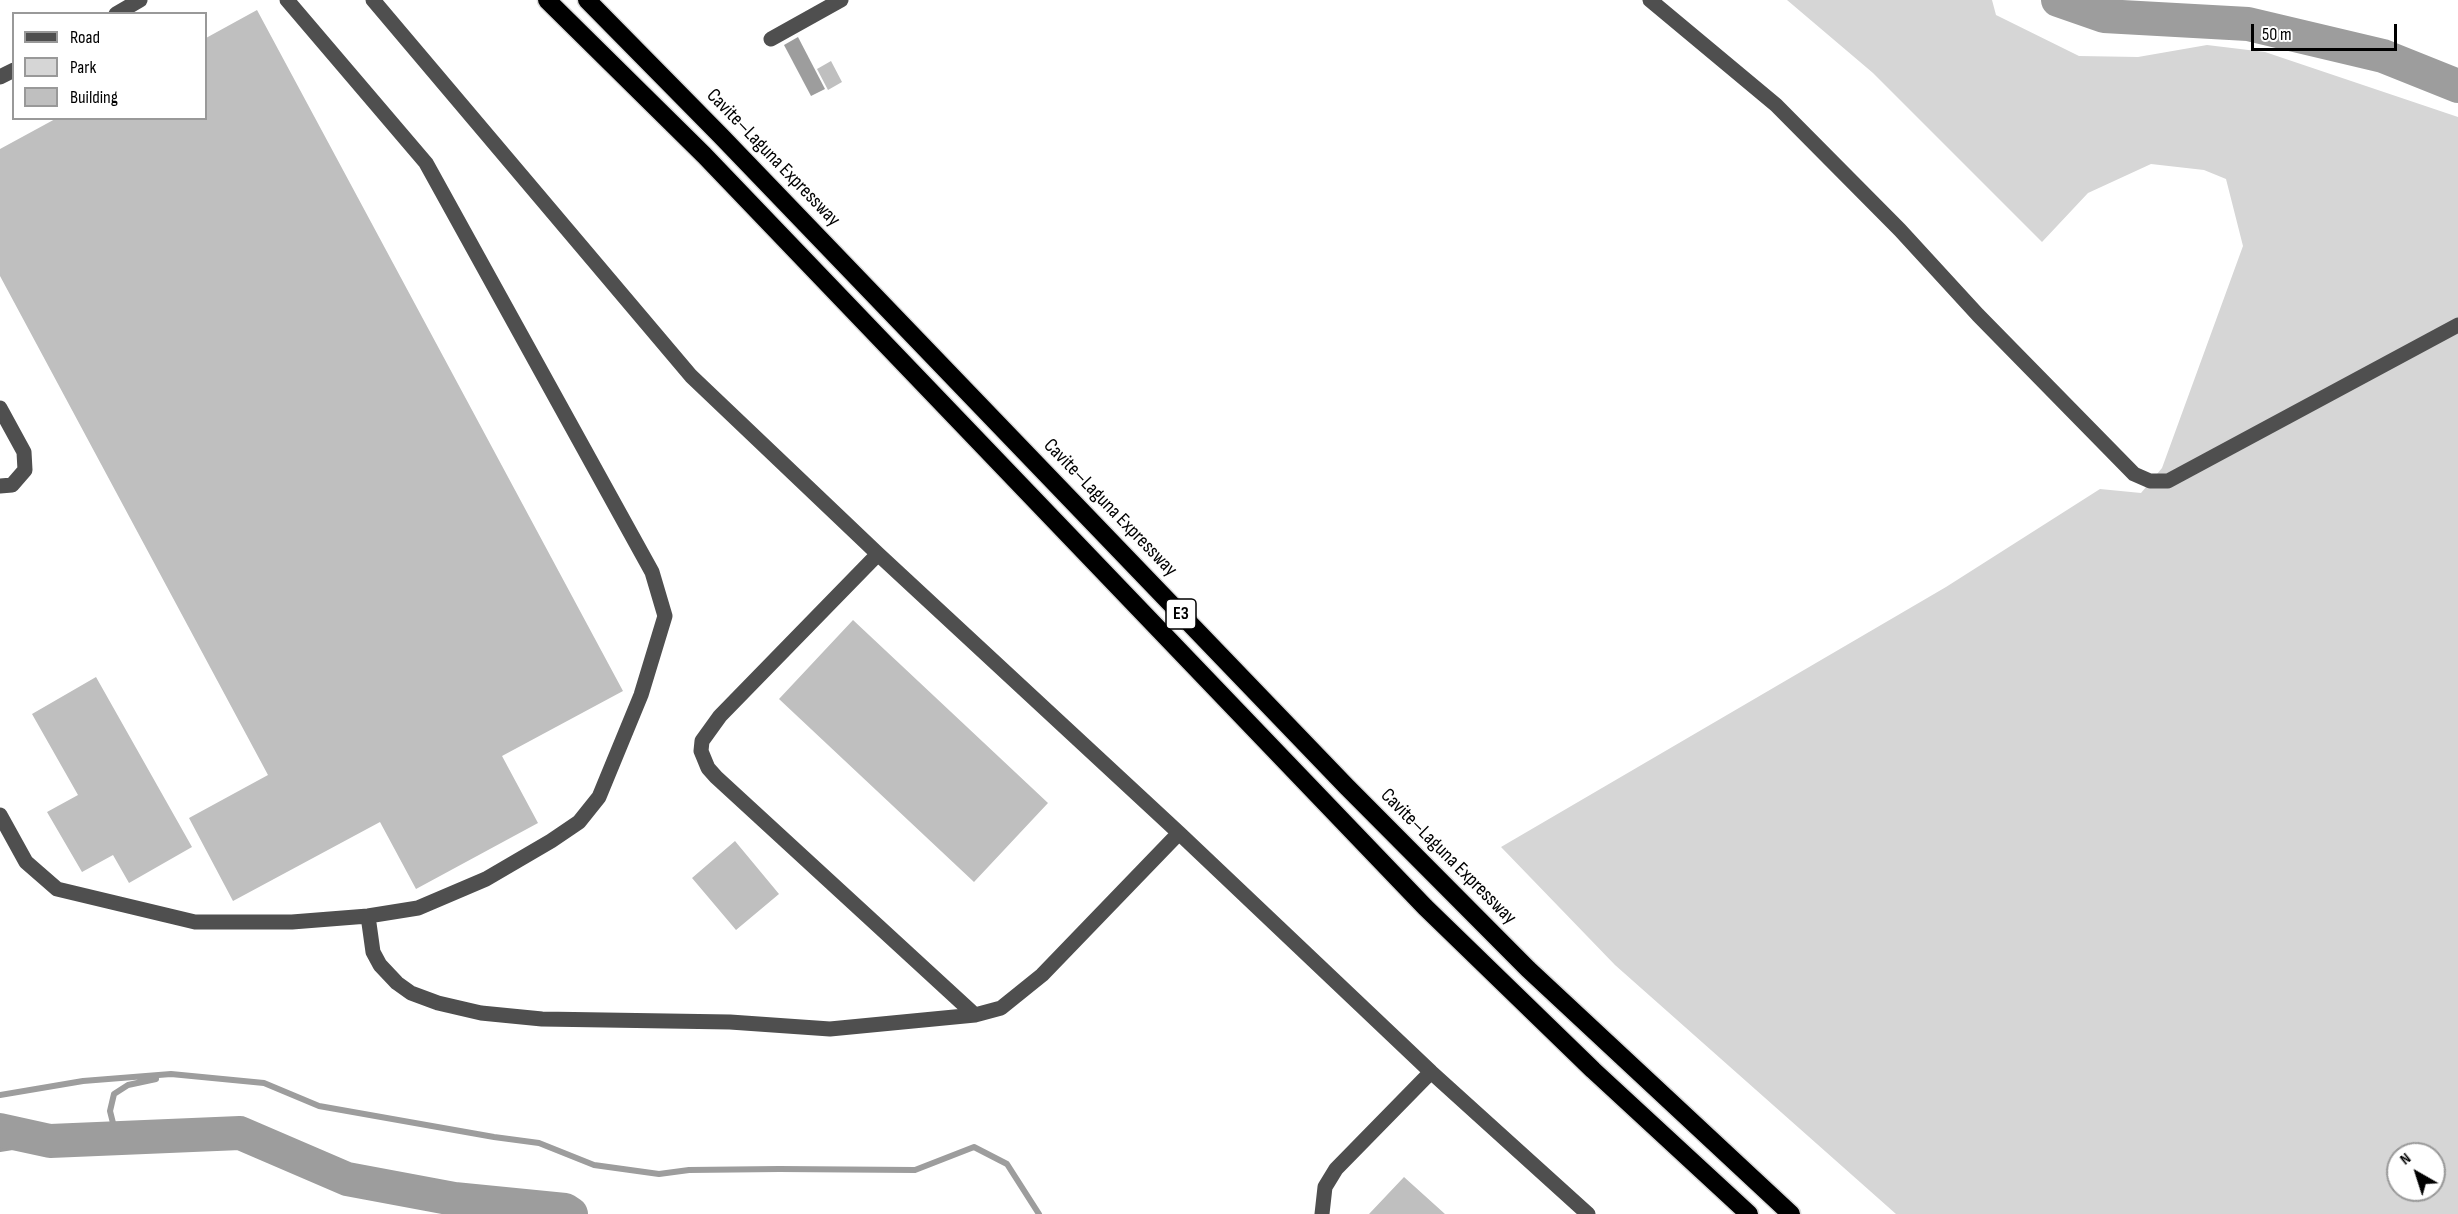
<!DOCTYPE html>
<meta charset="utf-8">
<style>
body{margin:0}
#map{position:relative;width:2458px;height:1214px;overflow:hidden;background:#fff;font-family:"Sofia Sans Condensed",sans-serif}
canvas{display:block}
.legend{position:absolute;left:12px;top:12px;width:195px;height:108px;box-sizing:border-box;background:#fff;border:2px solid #999;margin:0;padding:8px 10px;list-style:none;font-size:18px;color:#000}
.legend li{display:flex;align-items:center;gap:12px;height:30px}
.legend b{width:30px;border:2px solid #999}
.north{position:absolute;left:2386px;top:1142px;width:60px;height:60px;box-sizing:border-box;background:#fff;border:2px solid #999;border-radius:50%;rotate:321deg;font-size:16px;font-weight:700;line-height:24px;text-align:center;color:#000}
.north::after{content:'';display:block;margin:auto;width:21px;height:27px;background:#000;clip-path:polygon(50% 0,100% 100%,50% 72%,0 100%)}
.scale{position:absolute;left:2251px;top:24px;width:146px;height:27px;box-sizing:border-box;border:3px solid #000;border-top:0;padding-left:8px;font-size:18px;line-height:21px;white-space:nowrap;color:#000;-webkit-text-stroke:4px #fff;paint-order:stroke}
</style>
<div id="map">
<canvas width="2458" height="1214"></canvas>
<ul class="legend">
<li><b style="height:8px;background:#4f4f4f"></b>Road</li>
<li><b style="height:16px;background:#d6d6d6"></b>Park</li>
<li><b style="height:16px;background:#bfbfbf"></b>Building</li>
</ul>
<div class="north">N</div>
<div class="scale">50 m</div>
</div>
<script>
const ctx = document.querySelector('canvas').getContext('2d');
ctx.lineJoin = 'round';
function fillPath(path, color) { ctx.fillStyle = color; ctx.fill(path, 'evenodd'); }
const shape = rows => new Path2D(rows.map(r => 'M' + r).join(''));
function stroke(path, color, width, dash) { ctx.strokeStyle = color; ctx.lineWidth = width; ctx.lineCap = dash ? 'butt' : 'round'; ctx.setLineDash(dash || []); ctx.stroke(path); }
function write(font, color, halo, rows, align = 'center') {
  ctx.font = font + ' "Sofia Sans Condensed",sans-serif'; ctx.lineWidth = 6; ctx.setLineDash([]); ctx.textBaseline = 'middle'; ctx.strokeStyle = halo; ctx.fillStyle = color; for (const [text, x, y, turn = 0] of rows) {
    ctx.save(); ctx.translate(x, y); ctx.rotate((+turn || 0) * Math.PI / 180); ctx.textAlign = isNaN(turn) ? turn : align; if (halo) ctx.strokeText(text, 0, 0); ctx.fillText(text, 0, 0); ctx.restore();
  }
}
fillPath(shape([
 [1787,0,1992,0,1996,15,2079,56,2138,57,2207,45,2265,52,2458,117,2458,1214,1896,1214,1615,965,1501,847,1946,587,2100,489,2141,493,2162,468,2243,246,2226,179,2204,170,2151,164,2088,193,2042,242,1873,73],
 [2398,1154,2434,1154,2434,1190,2398,1190]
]), '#d6d6d6');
fillPath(shape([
 [798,37,825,89,811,96,784,45]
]), '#9d9d9d');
stroke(shape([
 [0,1095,83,1081,171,1074,264,1083,319,1106,494,1137,539,1143,594,1165,659,1174,689,1170,779,1169,915,1170,974,1147,1007,1164,1039,1214],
 [84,1139,115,1131,110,1111,114,1094,128,1085,156,1079],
 [0,1149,50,1141]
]), '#9d9d9d', 6);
stroke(shape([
 [2058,0,2104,16,2248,24,2383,56,2458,86],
 [0,1130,50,1141,240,1133,347,1179,454,1199,565,1210,571,1214]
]), '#9d9d9d', 34);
fillPath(shape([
 [257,10,623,691,502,756,538,823,416,889,380,822,233,901,189,818,268,775,0,276,0,149,57,118,206,118,206,38],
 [831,61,842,82,828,90,817,69],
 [853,620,1048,803,974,882,779,699],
 [96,677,192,847,129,883,113,855,82,872,47,812,78,795,32,714],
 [735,841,779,894,736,930,692,878],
 [1404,1177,1445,1214,1369,1214]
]), '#bfbfbf');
const highway = shape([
 [547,0,704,155,1425,907,1593,1070,1749,1214],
 [587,0,721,136,1347,787,1528,969,1791,1214]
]);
stroke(highway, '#dbdbdb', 21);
stroke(shape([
 [373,0,691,376,878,554,1179,833,1431,1072,1588,1214],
 [1650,0,1776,105,1900,230,1978,315,2134,474,2150,481,2168,481,2458,325],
 [116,14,140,0],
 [771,39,841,0],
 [0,77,14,70],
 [0,408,24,452,25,470,12,485,0,486],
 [878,554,720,716,702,741,701,751,708,768,716,777,975,1015],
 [0,815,26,862,57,889,195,922,292,922,368,916,418,908,486,879,551,841,579,822,599,797,641,695,665,616,652,572,426,163,287,0],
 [368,916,373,952,380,965,397,983,411,993,438,1003,481,1013,542,1019,730,1022,830,1029,975,1015,1001,1008,1042,975,1179,833],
 [1322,1214,1325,1187,1336,1169,1431,1072]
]), '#4f4f4f', 15);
stroke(highway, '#000', 18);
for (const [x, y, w] of [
 [1181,614,30]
]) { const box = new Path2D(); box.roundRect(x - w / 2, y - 15, w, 30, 4.5); ctx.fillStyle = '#fff'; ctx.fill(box); stroke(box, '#000', 1.5); }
write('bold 18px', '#000', null, [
 ["E3",1181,614]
]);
write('20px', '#000', '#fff', [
 ["Cavite–Laguna Expressway",773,158,46],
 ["Cavite–Laguna Expressway",1110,508,46],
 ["Cavite–Laguna Expressway",1448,857,45]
]);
</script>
